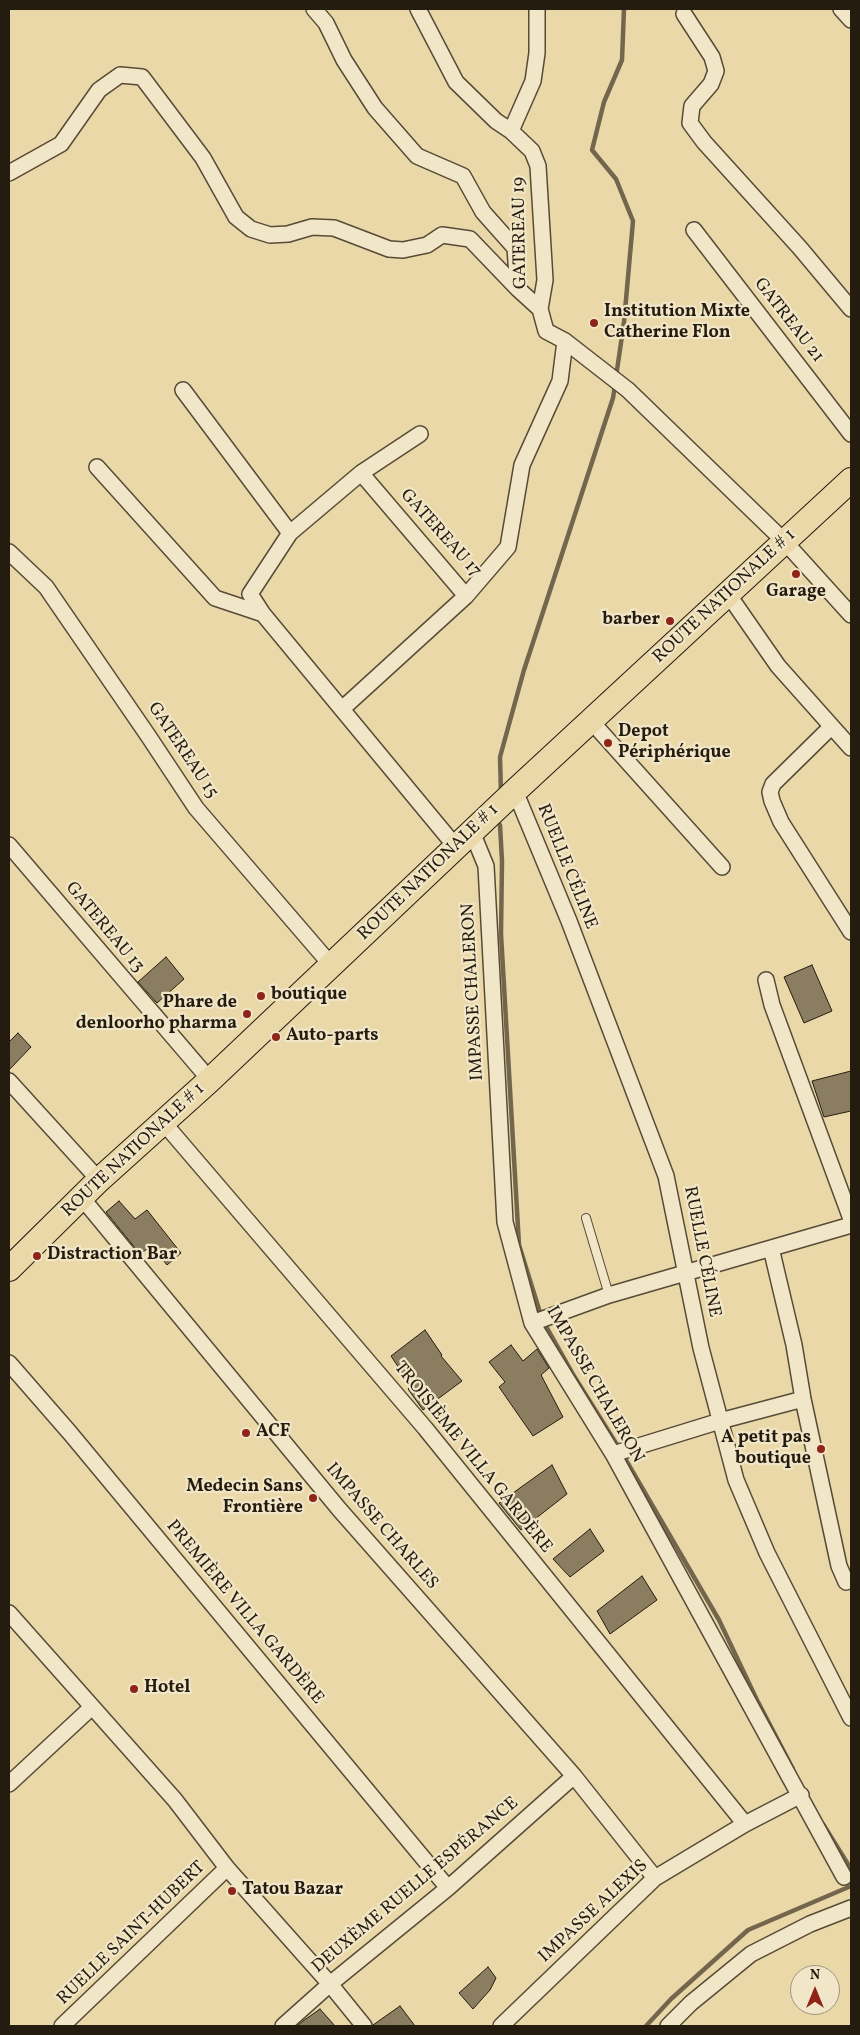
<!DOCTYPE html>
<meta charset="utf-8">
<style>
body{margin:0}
#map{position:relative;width:860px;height:2035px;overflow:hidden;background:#ead8a9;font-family:Vollkorn,serif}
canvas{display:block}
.frame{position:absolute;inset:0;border:10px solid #251c10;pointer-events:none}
.north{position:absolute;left:790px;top:1965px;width:50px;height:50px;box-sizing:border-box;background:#f1e6c7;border:1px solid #9f957e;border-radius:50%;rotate:0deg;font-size:14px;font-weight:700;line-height:20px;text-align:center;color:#251c10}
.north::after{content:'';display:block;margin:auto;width:18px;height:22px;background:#8f2418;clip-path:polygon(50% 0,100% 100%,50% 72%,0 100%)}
</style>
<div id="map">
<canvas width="860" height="2035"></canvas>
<div class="frame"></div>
<div class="north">N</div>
</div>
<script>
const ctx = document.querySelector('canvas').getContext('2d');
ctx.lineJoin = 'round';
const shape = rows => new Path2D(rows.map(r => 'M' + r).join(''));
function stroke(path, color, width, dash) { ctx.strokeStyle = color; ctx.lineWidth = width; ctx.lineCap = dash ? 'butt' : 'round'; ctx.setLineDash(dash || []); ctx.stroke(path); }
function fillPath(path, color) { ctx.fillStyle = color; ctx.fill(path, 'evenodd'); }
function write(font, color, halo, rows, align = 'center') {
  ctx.font = font + ' Vollkorn,serif'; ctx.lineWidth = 4.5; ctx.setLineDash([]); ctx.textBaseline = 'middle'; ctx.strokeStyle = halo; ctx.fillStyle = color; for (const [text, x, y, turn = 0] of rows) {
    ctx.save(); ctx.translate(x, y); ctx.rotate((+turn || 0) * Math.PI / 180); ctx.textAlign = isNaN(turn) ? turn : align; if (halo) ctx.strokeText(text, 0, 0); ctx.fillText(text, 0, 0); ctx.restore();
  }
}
stroke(shape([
 [616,377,624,322,633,221,616,179,592,150,604,102,622,60,624,9],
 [501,794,500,757,524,670,613,398,615,385],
 [500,825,502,861,501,934,519,1245,542,1319,574,1376,619,1448],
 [623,1455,719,1620,757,1700,793,1769],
 [823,1824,851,1869],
 [646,2026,671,1999,748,1930,851,1886]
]), '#73664d', 4.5);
const building = shape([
 [166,957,184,979,157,1003,138,982,166,957],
 [812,965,832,1011,804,1023,784,977,812,965],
 [18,1033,31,1047,9,1070,9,1042,18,1033],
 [851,1071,851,1111,824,1117,812,1081,851,1071],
 [119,1201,135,1219,147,1210,181,1253,167,1265,155,1250,151,1254,147,1249,140,1254,106,1212,119,1201],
 [425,1330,442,1355,441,1356,462,1381,423,1410,408,1389,411,1386,391,1356,425,1330],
 [511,1345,523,1361,537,1349,549,1368,541,1375,563,1417,533,1436,499,1387,505,1382,489,1362,511,1345],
 [552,1465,567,1494,521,1530,499,1503,552,1465],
 [590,1529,604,1551,570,1577,553,1559,590,1529],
 [642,1576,657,1600,610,1634,597,1611,642,1576],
 [488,1967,496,1978,490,1990,473,2009,459,1993,488,1967],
 [400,2006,415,2026,373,2026,373,2025,400,2006],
 [320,2009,335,2026,297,2026,303,2021,320,2009]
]);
fillPath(building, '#8b7e60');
stroke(building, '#251c10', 1);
const service = shape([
 [586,1218,609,1295]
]);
const minor = shape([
 [314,9,326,23,344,60,375,108,417,156,463,176,483,212,515,248,518,289,540,309],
 [418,9,456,82,496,121,511,131,532,151,538,166,545,280,540,309,546,331,565,341,628,390,785,542,851,615],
 [841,9,851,20],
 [684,14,712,57,716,71,711,84,692,106,690,123,704,142,800,248,851,309],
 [511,131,533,81,537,53,537,9],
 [9,173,61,144,99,90,120,75,142,77,203,158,236,217,251,229,270,235,288,234,312,227,334,228,389,249,403,250,427,245,442,235,470,239,518,289],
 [694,230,851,434],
 [183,390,290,533],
 [97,467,215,598,263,614],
 [361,473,420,434],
 [9,552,46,587,149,737,196,808,332,966],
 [728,594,778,666,851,748],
 [342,709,466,596],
 [591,721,722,867],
 [831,727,773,784,770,792,772,801,781,822,851,932],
 [515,791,569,921,666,1176,701,1348,736,1480,767,1553,851,1718],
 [472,832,486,866,505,1222,532,1323,613,1454,844,1877],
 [9,845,210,1080],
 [456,847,263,614,250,594,290,533,361,473,466,596,508,547,522,465,560,381,565,341],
 [766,980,772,1005,851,1219],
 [9,1081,99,1180],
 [163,1122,425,1428,745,1824],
 [82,1198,339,1509,574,1776,655,1878],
 [771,1248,794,1345,803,1399,839,1566,846,1582,851,1580],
 [532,1323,609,1295,851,1225],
 [9,1363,70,1433,448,1888],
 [613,1454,720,1421,803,1399],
 [9,1613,175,1800,227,1868,330,1984,364,2026],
 [9,1784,92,1707],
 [62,2026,227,1868],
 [283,2026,330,1984,448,1888,574,1776],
 [501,2026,655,1878,745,1824,801,1795],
 [668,2026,691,2003,751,1954,810,1924,851,1908]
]);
const primary = shape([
 [9,1269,99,1180,210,1080,515,791,851,480]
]);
stroke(service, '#564b36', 10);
stroke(minor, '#564b36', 18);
stroke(primary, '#251c10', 26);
stroke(service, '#f1e6c7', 8);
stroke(minor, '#f1e6c7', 15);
stroke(primary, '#ead8a9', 24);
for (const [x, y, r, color] of [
 [594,323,5,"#8f2418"],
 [796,574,5,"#8f2418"],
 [670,621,5,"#8f2418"],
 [608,743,5,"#8f2418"],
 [261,996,5,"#8f2418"],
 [247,1014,5,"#8f2418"],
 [276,1037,5,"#8f2418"],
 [37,1256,5,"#8f2418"],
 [246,1433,5,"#8f2418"],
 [821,1449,5,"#8f2418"],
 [313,1498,5,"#8f2418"],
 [134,1689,5,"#8f2418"],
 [232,1891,5,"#8f2418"]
]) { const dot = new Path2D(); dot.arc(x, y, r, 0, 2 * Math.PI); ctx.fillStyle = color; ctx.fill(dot); stroke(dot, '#f1e6c7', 2); }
write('18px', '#251c10', '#f1e6c7', [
 ["GATEREAU 19",521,233,-91],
 ["GATREAU 21",788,321,52],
 ["GATEREAU 17",440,534,48],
 ["ROUTE NATIONALE # 1",725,597,-43],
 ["GATEREAU 15",182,751,56],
 ["RUELLE CÉLINE",566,867,68],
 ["ROUTE NATIONALE # 1",429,873,-44],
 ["GATEREAU 13",104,928,50],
 ["IMPASSE CHALERON",474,992,-93],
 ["ROUTE NATIONALE # 1",134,1151,-43],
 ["RUELLE CÉLINE",701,1252,79],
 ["IMPASSE CHALERON",594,1385,60],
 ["TROISIÈME VILLA GARDÈRE",472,1458,51],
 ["IMPASSE CHARLES",381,1527,49],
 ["PREMIÈRE VILLA GARDÈRE",244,1613,50],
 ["DEUXÈME RUELLE ESPÉRANCE",416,1886,-40],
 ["IMPASSE ALEXIS",594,1912,-43],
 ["RUELLE SAINT-HUBERT",132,1934,-44]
]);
write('bold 18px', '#251c10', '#f1e6c7', [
 ["Institution Mixte",604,313],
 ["Catherine Flon",604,334],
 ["Garage",796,593,"center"],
 ["barber",660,621,"right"],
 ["Depot",618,733],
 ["Périphérique",618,754],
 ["boutique",271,996],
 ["Phare de",237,1004,"right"],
 ["denloorho pharma",237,1025,"right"],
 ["Auto-parts",286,1037],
 ["Distraction Bar",47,1256],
 ["ACF",256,1433],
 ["A petit pas",811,1439,"right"],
 ["boutique",811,1460,"right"],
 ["Medecin Sans",303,1488,"right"],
 ["Frontière",303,1509,"right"],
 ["Hotel",144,1689],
 ["Tatou Bazar",242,1891]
], 'left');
</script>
